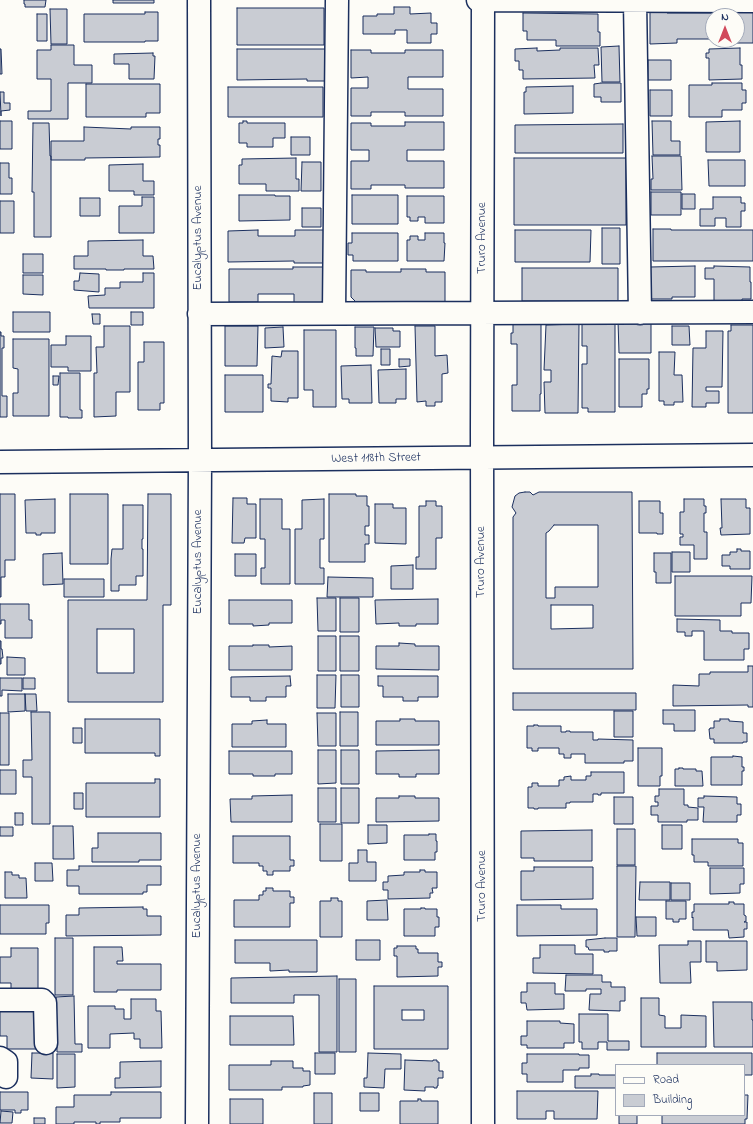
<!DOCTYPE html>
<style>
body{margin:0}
#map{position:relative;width:753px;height:1124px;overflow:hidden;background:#fdfcf7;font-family:"Indie Flower",sans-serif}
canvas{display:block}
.legend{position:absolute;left:615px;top:1064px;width:130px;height:52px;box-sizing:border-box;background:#fdfcf7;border:1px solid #a3aaba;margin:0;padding:5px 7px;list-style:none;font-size:12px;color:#1b2f5e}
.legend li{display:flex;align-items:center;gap:8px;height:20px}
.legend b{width:20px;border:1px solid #a3aaba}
.north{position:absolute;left:705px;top:8px;width:40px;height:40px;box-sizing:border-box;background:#fdfcf7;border:1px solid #a3aaba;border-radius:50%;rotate:0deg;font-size:11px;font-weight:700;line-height:16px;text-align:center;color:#1b2f5e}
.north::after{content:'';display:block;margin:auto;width:14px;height:18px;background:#d1495b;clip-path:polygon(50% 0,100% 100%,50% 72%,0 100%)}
</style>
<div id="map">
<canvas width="753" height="1124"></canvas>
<ul class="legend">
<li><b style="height:5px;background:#fdfcf7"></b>Road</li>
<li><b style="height:11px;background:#c9ccd3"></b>Building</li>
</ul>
<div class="north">N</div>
</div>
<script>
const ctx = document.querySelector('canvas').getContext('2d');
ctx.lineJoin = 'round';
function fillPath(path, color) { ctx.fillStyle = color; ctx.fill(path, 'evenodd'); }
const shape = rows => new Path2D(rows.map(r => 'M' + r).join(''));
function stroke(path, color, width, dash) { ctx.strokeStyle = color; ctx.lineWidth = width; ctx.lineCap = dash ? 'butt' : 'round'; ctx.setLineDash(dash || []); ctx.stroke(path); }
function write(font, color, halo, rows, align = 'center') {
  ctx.font = font + ' "Indie Flower",sans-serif'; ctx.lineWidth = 4; ctx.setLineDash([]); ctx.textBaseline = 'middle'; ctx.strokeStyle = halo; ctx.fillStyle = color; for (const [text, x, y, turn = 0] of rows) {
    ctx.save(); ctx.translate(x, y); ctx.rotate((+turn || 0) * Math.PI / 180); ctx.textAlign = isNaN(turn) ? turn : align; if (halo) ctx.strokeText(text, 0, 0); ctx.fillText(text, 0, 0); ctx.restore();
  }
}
const building = shape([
 [24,0,46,0,45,7,25,7,25,4,24,4,24,0],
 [113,0,154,0,154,3,113,3,113,0],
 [394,7,410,7,410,14,431,13,431,23,437,23,437,34,431,34,431,43,407,43,407,30,395,30,395,34,363,34,363,16,377,16,377,14,394,14,394,7],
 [237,8,324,8,324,45,237,45,237,8],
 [50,9,67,9,67,44,51,44,50,9],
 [650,10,667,10,667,13,720,13,720,11,753,10,753,43,721,43,721,40,737,40,737,16,713,16,713,39,677,39,677,43,650,44,650,10],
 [145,12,158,12,158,41,145,41,145,42,84,42,84,14,145,14,145,12],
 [523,13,598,14,598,32,600,32,600,46,556,46,556,40,527,40,527,31,523,31,523,13],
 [37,14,47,14,47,41,37,41,37,14],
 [51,45,74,45,74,65,92,65,92,83,68,83,68,119,28,119,28,111,51,111,51,79,37,79,37,50,51,50,51,45],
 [619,46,620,82,602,82,601,47,619,46],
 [537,48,537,51,560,50,560,48,598,48,599,65,594,65,595,78,523,79,523,70,519,70,519,61,515,61,515,49,537,48],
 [740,48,740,65,742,65,742,79,709,80,709,58,706,58,706,53,709,53,709,49,740,48],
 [0,49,1,49,2,74,0,74,0,49],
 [237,49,328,49,328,81,307,81,307,79,237,80,237,49],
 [351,50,371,50,371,53,405,53,405,50,443,50,443,77,408,77,408,89,443,89,443,116,405,116,405,112,371,112,371,116,351,116,351,88,368,88,368,77,351,78,351,50],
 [153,53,153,56,155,56,154,79,129,79,129,64,114,64,114,54,153,53],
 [648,60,671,60,671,80,648,80,648,60],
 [601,83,621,83,621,102,601,102,601,97,594,97,594,84,601,83],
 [712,83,742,83,742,90,746,90,746,103,742,103,742,110,722,110,722,117,689,117,689,85,712,85,712,83],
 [86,84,160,84,160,113,146,113,146,117,86,117,86,84],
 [573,86,573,113,524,114,524,92,526,92,526,87,573,86],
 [228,87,323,87,323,117,228,117,228,87],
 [650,90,672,90,672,116,650,116,650,90],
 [0,92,4,92,4,103,10,103,10,110,1,111,1,116,0,92],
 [0,121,12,121,12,149,0,149,0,121],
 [243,121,247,121,247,123,285,123,285,138,273,138,273,147,247,147,247,143,239,143,239,123,243,123,243,121],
 [652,121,671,121,671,141,680,141,680,155,653,155,652,121],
 [740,121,740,152,706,152,706,122,740,121],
 [405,122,444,122,444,150,407,150,407,161,444,161,444,188,405,188,405,185,371,185,371,189,351,189,351,161,369,161,369,150,351,150,351,123,371,123,371,126,405,126,405,122],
 [33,123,49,123,50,156,51,156,51,237,34,237,34,192,32,192,33,123],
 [623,124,623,153,515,153,515,125,623,124],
 [84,127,131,129,131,127,160,127,160,139,158,139,158,145,160,145,160,157,85,158,85,160,51,160,51,141,84,141,84,127],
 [291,137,310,137,310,155,291,155,291,137],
 [652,156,681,156,682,190,651,190,651,179,653,179,652,156],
 [296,158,296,179,299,179,299,191,266,191,266,184,239,184,239,165,242,165,242,159,296,158],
 [514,158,626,158,626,225,514,225,514,158],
 [708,160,745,160,745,186,709,186,708,160],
 [302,162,321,162,321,191,301,191,302,162],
 [0,163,9,163,9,178,12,178,12,194,0,194,0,163],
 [143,164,143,181,154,181,154,195,134,195,134,191,109,191,109,165,143,164],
 [651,192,681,192,681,215,651,215,651,192],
 [682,194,695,194,695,209,682,209,682,194],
 [239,195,275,195,275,196,290,196,290,220,239,221,239,195],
 [352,195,398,195,398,224,352,224,352,195],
 [407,196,444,196,444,223,425,223,425,217,418,217,418,221,410,221,410,217,407,217,407,196],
 [142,197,154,197,154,233,119,233,119,206,142,206,142,197],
 [713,197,741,197,741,203,745,203,745,211,741,211,741,227,726,227,726,218,715,218,715,226,700,226,700,209,713,209,713,197],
 [80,198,100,198,100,216,80,216,80,198],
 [0,201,14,201,14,233,0,233,0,201],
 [302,208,321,208,321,227,302,227,302,208],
 [602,228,620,228,620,264,602,264,602,228],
 [653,229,671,229,671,230,753,230,753,261,653,261,653,229],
 [258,230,258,236,295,236,295,230,328,230,328,263,294,263,294,261,228,262,228,231,258,230],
 [515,230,591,230,590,262,515,262,515,230],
 [352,233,398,233,398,261,353,261,353,255,348,255,348,243,352,243,352,233],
 [425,233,444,233,444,243,445,243,444,261,407,261,407,240,410,240,410,236,418,236,418,240,425,240,425,233],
 [143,240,143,256,153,256,154,269,124,269,124,270,106,270,106,269,74,269,74,256,88,256,88,241,143,240],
 [23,254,43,254,43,273,23,273,23,254],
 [695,266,695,297,672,297,672,299,650,299,650,267,695,266],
 [714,266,750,267,750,282,751,282,751,299,742,299,742,301,714,301,714,279,705,279,705,268,714,268,714,266],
 [293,267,328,267,324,302,321,302,321,304,294,304,294,294,258,294,258,302,229,302,229,269,293,269,293,267],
 [522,268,618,268,618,301,522,301,522,268],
 [401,269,426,269,426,272,445,272,445,302,356,302,351,297,351,270,366,270,366,272,401,272,401,269],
 [80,273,99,274,99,292,74,290,74,281,79,281,80,273],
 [143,273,154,273,154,308,89,308,88,296,105,295,105,288,120,288,120,282,143,282,143,273],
 [23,275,43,275,43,295,23,294,23,275],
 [13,312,50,312,50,332,13,332,13,312],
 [131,312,143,312,143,325,131,325,131,312],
 [92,314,100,314,100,324,93,324,92,314],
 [582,321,615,321,615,412,588,412,588,408,582,408,582,364,587,364,587,346,582,346,582,321],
 [618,321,651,321,651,353,619,353,618,321],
 [513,322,541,322,541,394,540,394,540,411,512,411,512,385,517,385,517,344,511,344,511,333,513,333,513,322],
 [579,324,578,413,545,413,544,382,551,382,551,370,544,370,546,325,579,324],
 [731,325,753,325,753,413,728,413,728,331,731,331,731,325],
 [104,326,130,326,130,392,116,392,116,416,94,417,94,373,97,373,96,347,104,347,104,326],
 [225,326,258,326,257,366,225,366,225,326],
 [415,326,435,326,435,356,447,355,448,373,442,374,442,402,435,402,435,406,426,406,426,401,417,402,415,326],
 [672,326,689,326,690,345,672,345,672,326],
 [283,327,284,347,265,348,265,328,283,327],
 [355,327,374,327,373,356,356,356,356,348,355,348,355,327],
 [375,328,393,328,393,331,400,331,400,347,376,347,375,328],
 [304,330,336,330,336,407,313,407,313,390,304,390,304,330],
 [706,331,723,331,722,387,706,387,706,391,719,391,719,403,706,403,706,407,692,407,693,348,706,348,706,331],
 [0,332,1,332,1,336,4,336,4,348,2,348,2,396,7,396,7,417,0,417,0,332],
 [66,336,91,336,91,371,68,371,68,367,51,367,51,345,66,345,66,336],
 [13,339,49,339,49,416,13,416,13,393,18,393,18,369,13,368,13,339],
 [144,342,164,342,164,403,160,403,160,410,138,410,138,362,144,362,144,342],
 [381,349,390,349,390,365,381,365,381,349],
 [282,351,298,351,298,398,288,398,288,402,271,401,271,388,268,388,268,384,271,384,272,356,281,357,282,351],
 [659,352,675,352,674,375,682,375,683,402,674,402,674,405,664,405,664,401,659,401,659,352],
 [399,359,410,359,410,366,399,367,399,359],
 [619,359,649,359,649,389,647,389,647,394,642,394,642,407,619,407,619,359],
 [371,365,372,403,349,403,349,399,342,399,341,366,371,365],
 [406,369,406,399,396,399,396,403,379,403,378,370,406,369],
 [60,373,80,373,80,410,82,410,82,418,68,418,68,417,60,417,60,373],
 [225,375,263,375,263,412,225,412,225,375],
 [53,376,59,376,58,385,53,385,53,376],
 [525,492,530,492,533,495,539,492,632,492,633,669,513,669,513,517,516,513,512,507,515,496,519,493,525,492],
 [554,525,598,525,598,587,555,587,555,598,546,598,546,533,549,531,554,525],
 [551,605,593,605,593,628,551,629,551,605],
 [0,494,15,494,15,560,5,560,5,577,1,577,1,597,0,597,0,494],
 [70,494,108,494,108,564,70,564,70,494],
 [148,494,171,494,171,605,163,605,163,702,68,702,68,600,147,600,148,494],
 [97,629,134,629,134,673,97,673,97,629],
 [329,494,356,494,356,496,367,496,367,506,369,506,369,526,365,526,365,535,369,535,369,544,365,544,365,562,329,562,329,494],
 [233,498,247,498,247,504,256,504,256,538,245,538,244,543,232,543,233,498],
 [55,499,55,533,41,533,41,535,36,535,36,533,26,533,25,500,55,499],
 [260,499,282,499,282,529,290,529,290,584,261,584,261,568,265,568,265,539,260,539,260,499],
 [324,499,324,539,320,539,320,568,324,568,324,584,295,584,295,529,302,529,302,500,324,499],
 [684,499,704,499,704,506,706,506,706,513,704,513,704,532,707,532,707,559,694,559,694,545,680,545,680,537,683,537,683,534,680,534,680,512,684,512,684,499],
 [721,499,746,499,746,508,750,508,750,534,721,535,720,528,722,528,721,499],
 [426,501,436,501,436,506,442,506,442,538,436,538,436,569,416,569,416,557,419,557,419,506,426,506,426,501],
 [639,501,660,501,660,513,663,513,663,534,657,534,657,533,639,533,639,501],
 [375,504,393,504,393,508,406,508,406,544,375,543,375,504],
 [123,505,143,505,143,539,142,539,142,549,143,549,143,576,136,576,136,585,119,585,119,591,111,591,111,559,112,549,123,549,123,505],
 [737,549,741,549,741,551,750,551,750,569,730,569,730,566,722,566,722,555,730,555,730,552,737,552,737,549],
 [672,552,690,552,690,572,672,572,672,552],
 [62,553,63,584,43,585,43,554,62,553],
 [654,553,671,553,671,583,656,583,656,572,654,572,654,553],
 [235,554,256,554,256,576,235,576,235,554],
 [413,565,413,589,391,589,391,566,413,565],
 [675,576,752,576,751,603,741,603,741,616,675,616,675,576],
 [328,577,373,578,373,597,327,597,328,577],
 [64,579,104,579,104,597,64,597,64,579],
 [317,598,336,598,336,631,318,631,317,598],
 [340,598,359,598,359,632,340,632,340,598],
 [438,599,438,624,416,624,416,626,399,626,399,623,376,624,375,600,438,599],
 [229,600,292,600,292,623,269,623,269,625,253,626,253,624,229,624,229,600],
 [0,604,29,604,29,620,32,620,32,638,5,638,5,620,1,620,1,624,0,624,0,604],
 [677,619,720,620,720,631,732,631,732,633,749,633,749,649,744,649,744,660,704,660,704,631,692,631,692,636,685,636,685,632,677,632,677,619],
 [318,636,336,636,336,671,318,671,318,636],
 [340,636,359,636,359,671,340,671,340,636],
 [0,641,1,641,1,649,2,649,3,658,1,658,1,664,0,664,0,641],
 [399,643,415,644,415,646,439,646,439,670,376,669,376,646,399,646,399,643],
 [253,645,269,645,269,647,292,646,292,670,229,670,229,646,253,646,253,645],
 [7,657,25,658,25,675,7,675,7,657],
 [748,666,753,666,753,707,748,707,748,705,673,706,673,685,699,686,699,674,710,674,710,672,748,672,748,666],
 [317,675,336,675,335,708,317,708,317,675],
 [341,675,359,675,359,707,341,707,341,675],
 [290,676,291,686,286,686,286,697,266,697,266,701,250,701,250,697,231,697,231,677,290,676],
 [378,676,438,676,438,697,418,697,418,701,403,701,403,697,383,697,383,686,378,686,378,676],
 [0,678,22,678,22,691,2,690,2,696,0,696,0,678],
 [23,678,35,678,35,689,23,689,23,678],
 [513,693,636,693,636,710,513,710,513,693],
 [8,694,25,694,25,711,8,712,8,694],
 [25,694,36,694,37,711,26,711,25,694],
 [663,710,695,710,695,731,674,731,674,724,663,724,663,710],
 [614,711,633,711,633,737,614,737,614,711],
 [31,712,50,712,50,824,32,824,32,777,23,777,23,760,32,760,31,712],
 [340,712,358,712,358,746,340,746,340,712],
 [0,713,9,713,9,765,0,765,0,713],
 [317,713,336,713,336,746,318,746,317,713],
 [85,719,160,719,160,756,155,756,155,753,85,753,85,719],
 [400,719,415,719,415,721,439,721,439,745,376,745,376,721,400,721,400,719],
 [720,719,729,719,729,721,743,722,743,733,747,733,747,742,743,742,743,743,714,743,714,739,710,739,709,729,710,729,710,728,714,728,714,721,720,721,720,719],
 [267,720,267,724,286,724,286,747,232,747,232,724,252,724,252,721,267,720],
 [534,725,538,725,538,726,561,726,561,732,566,732,566,731,570,731,570,732,593,732,593,740,598,740,598,739,633,740,633,761,624,761,624,763,585,763,585,754,571,754,571,758,564,758,564,754,559,754,559,748,538,748,538,751,532,751,532,748,527,748,527,726,534,726,534,725],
 [73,728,82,728,82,743,73,743,73,728],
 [638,748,662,748,662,776,660,776,660,786,638,786,638,748],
 [318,750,336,750,336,783,318,784,318,750],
 [341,750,359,750,359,784,341,784,341,750],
 [439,750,439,774,416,774,416,777,399,777,399,774,376,774,376,751,439,750],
 [229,751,292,751,292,774,275,774,275,776,253,776,253,774,229,774,229,751],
 [733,756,742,757,742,767,744,767,744,771,742,771,742,785,711,785,711,757,733,757,733,756],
 [679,768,683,768,683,769,696,769,696,771,702,771,703,786,675,786,675,769,679,769,679,768],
 [0,770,16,770,16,794,0,794,0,770],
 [591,772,624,772,624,793,601,793,601,795,598,795,598,794,593,794,593,802,570,802,570,803,566,803,566,808,538,808,538,809,534,809,534,808,528,808,528,787,532,787,532,783,538,783,538,786,559,786,559,780,564,780,564,777,571,776,571,780,586,780,586,776,591,776,591,772],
 [155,779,160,779,160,817,86,817,86,783,155,783,155,779],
 [318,788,336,788,336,822,318,822,318,788],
 [341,788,359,788,359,823,341,823,341,788],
 [659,789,684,789,684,805,688,805,688,807,698,808,698,820,687,820,687,822,658,822,658,815,651,815,651,806,658,806,658,802,655,802,655,796,659,796,659,789],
 [74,793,83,793,83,809,74,809,74,793],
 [292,795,292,822,231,822,230,799,252,799,252,796,292,795],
 [399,796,415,796,415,798,439,798,439,821,376,822,376,798,399,798,399,796],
 [704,796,737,797,737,804,741,804,741,815,737,815,737,822,703,822,704,807,698,807,698,798,704,798,704,796],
 [614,797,633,797,633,824,614,824,614,797],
 [15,813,23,813,23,825,15,825,15,813],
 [320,824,342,824,342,861,320,861,320,824],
 [368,825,387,825,387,843,368,844,368,825],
 [662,825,682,825,682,849,662,849,662,825],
 [53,826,73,826,74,859,53,859,53,826],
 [0,827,13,827,13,836,0,836,0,827],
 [617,829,635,829,635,865,617,865,617,829],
 [592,830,592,861,534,861,534,858,521,858,521,831,592,830],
 [98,833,161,833,161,860,139,860,139,862,92,862,92,848,98,848,98,833],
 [429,834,436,834,436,841,437,841,437,852,435,852,435,860,404,860,404,835,429,835,429,834],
 [233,836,290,836,290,860,294,860,294,866,290,866,290,871,273,871,273,875,267,875,267,871,263,871,263,866,259,866,259,863,233,863,233,836],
 [692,839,738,839,738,843,743,843,743,866,708,866,708,862,694,862,694,855,692,855,692,839],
 [358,850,367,850,367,862,376,862,376,881,349,881,349,863,358,863,358,850],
 [35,863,52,863,53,881,35,881,35,863],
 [79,866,161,866,161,885,147,885,147,892,143,892,143,894,79,894,79,886,67,886,67,870,79,870,79,866],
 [617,866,636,866,635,937,617,937,617,866],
 [534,867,593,867,593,899,521,900,521,871,534,871,534,867],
 [710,868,744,868,744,884,740,884,740,893,710,894,710,868],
 [420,870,425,870,425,872,437,872,437,888,432,888,433,893,430,893,430,898,388,899,388,890,383,890,383,882,388,882,388,876,404,875,404,872,420,872,420,870],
 [5,872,12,872,12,875,19,875,19,878,26,878,27,898,5,898,5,872],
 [640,882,670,882,670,900,639,900,640,882],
 [671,883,690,883,690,900,671,900,671,883],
 [266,888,273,888,273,891,290,891,290,897,294,897,294,903,290,903,290,927,234,927,234,900,259,900,259,895,263,895,263,891,266,891,266,888],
 [331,898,338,898,338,901,342,901,342,937,320,937,320,901,331,901,331,898],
 [387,900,388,920,367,920,367,901,387,900],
 [666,901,686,901,686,919,679,919,679,922,673,922,673,919,666,919,666,901],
 [729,902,734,902,734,904,744,904,744,915,746,916,746,921,744,922,747,922,747,929,744,929,744,937,729,938,728,930,693,930,693,917,692,918,692,912,694,912,694,904,729,904,729,902],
 [0,905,49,905,49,923,46,923,46,934,0,934,0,905],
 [517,905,561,905,561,909,597,909,597,935,517,936,517,905],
 [143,907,143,909,147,909,147,916,161,916,161,935,66,936,66,915,79,915,79,908,143,907],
 [421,908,425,908,425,909,437,909,437,917,439,917,439,927,435,927,435,936,404,936,404,909,421,909,421,908],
 [636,917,656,917,656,936,637,936,636,917],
 [55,938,73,938,73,995,55,995,55,938],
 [605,938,617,938,617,951,609,951,609,952,604,952,604,950,589,950,588,947,586,947,586,940,605,938],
 [235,940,317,940,317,972,289,972,289,970,270,971,270,963,235,963,235,940],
 [356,940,380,940,380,960,356,960,356,940],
 [688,941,701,941,701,962,690,962,691,983,660,983,659,945,688,945,688,941],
 [706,941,747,941,747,970,717,971,717,962,706,962,706,941],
 [540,945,575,945,575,954,593,954,593,974,533,973,533,958,540,958,540,945],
 [397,946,416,946,416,949,418,949,418,953,438,953,438,962,442,962,442,967,438,967,438,976,397,977,397,956,394,956,394,948,397,948,397,946],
 [94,947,122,947,123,961,117,961,117,964,161,964,161,990,117,990,117,992,94,992,94,947],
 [11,948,38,948,38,991,11,991,11,983,0,983,0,957,11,957,11,948],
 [566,975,602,975,602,982,611,982,611,987,625,987,625,1001,620,1001,620,1011,589,1010,590,994,601,994,601,989,586,989,586,991,565,991,566,975],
 [337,976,337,1052,319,1052,319,995,294,995,294,1003,231,1003,231,978,337,976],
 [339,979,356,979,356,1052,339,1052,339,979],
 [527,983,555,983,555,994,564,994,564,1009,527,1010,526,1003,521,1003,521,992,527,992,527,983],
 [374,986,448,986,448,1049,374,1049,374,986],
 [402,1010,424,1010,424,1020,402,1020,402,1010],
 [74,996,75,1044,82,1044,82,1052,57,1052,56,997,74,996],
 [641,998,659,998,659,1015,665,1016,665,1028,681,1028,681,1015,706,1016,706,1047,641,1047,641,998],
 [131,999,156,999,156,1011,161,1011,162,1048,140,1048,140,1039,134,1039,134,1033,110,1034,110,1048,88,1048,88,1006,115,1006,115,1009,124,1009,124,1019,131,1019,131,999],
 [713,1002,752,1002,752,1020,753,1020,753,1047,714,1047,713,1002],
 [0,1003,37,1003,40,1049,7,1049,7,1036,0,1036,0,1003],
 [579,1014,608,1014,608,1041,629,1041,629,1050,607,1050,607,1042,598,1042,598,1049,582,1049,582,1042,579,1042,579,1014],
 [230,1016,293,1016,294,1045,230,1045,230,1016],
 [527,1021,560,1021,560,1023,574,1024,574,1043,564,1043,564,1048,527,1048,527,1045,521,1045,521,1036,527,1036,527,1021],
 [32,1053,53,1053,53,1079,31,1078,32,1053],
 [315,1053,335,1053,335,1074,315,1074,315,1053],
 [368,1053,401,1054,401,1069,385,1069,384,1088,364,1087,364,1078,367,1078,368,1053],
 [657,1053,752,1053,752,1075,744,1075,744,1065,657,1065,657,1053],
 [57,1054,75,1054,75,1087,57,1088,57,1054],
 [527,1054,579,1054,579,1055,589,1055,589,1068,579,1068,579,1070,563,1070,563,1082,527,1082,527,1074,522,1074,522,1063,527,1063,527,1054],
 [405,1060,433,1061,433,1060,437,1060,437,1062,439,1062,439,1071,443,1071,443,1078,438,1078,438,1086,437,1086,437,1088,434,1088,434,1087,425,1087,425,1091,404,1090,405,1060],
 [161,1061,161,1087,115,1088,115,1078,120,1078,120,1062,161,1061],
 [271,1061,293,1061,293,1068,303,1068,303,1071,310,1071,310,1085,303,1086,303,1087,282,1087,282,1090,229,1090,229,1065,271,1065,271,1061],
 [591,1074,599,1074,599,1075,616,1075,616,1088,575,1088,575,1076,591,1076,591,1074],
 [517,1091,598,1091,597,1119,554,1119,554,1111,546,1111,546,1119,517,1119,517,1091],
 [0,1092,28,1092,28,1110,21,1110,21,1113,15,1113,15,1110,0,1110,0,1092],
 [111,1092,161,1092,161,1118,120,1118,120,1122,100,1122,100,1124,96,1124,96,1122,74,1122,74,1124,56,1124,56,1107,74,1107,74,1095,111,1095,111,1092],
 [314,1093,332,1093,332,1124,314,1124,314,1093],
 [360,1093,379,1093,379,1111,360,1111,360,1093],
 [744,1095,748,1095,747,1119,745,1119,745,1124,662,1124,662,1115,744,1115,744,1095],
 [230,1099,263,1099,263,1124,230,1124,230,1099],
 [418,1099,421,1099,421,1101,438,1101,438,1124,400,1124,400,1101,418,1101,418,1099],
 [1,1111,13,1112,12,1123,0,1123,1,1111],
 [619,1115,637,1115,637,1124,619,1124,619,1115],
 [34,1118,45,1118,45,1124,34,1124,34,1118]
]);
fillPath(building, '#c9ccd3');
stroke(building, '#1b2f5e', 1);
const minor = shape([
 [478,0,753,1],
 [635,1,640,313],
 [334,313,337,0],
 [199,314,753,312],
 [0,462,753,455],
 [0,1000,42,1000,45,1003,46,1043],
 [0,1058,6,1062,6,1077],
 [197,1124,200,460,199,0],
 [483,1124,482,430,483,0]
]);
stroke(minor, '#1b2f5e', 25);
stroke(minor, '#fdfcf7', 22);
write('13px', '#1b2f5e', '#fdfcf7', [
 ["Eucalyptus Avenue",199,238,-90],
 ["Truro Avenue",483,238,-90],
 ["West 118th Street",376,459,-1],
 ["Eucalyptus Avenue",199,562,-90],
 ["Truro Avenue",482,562,-90],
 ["Eucalyptus Avenue",198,886,-90],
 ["Truro Avenue",483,886,-90]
]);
</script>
